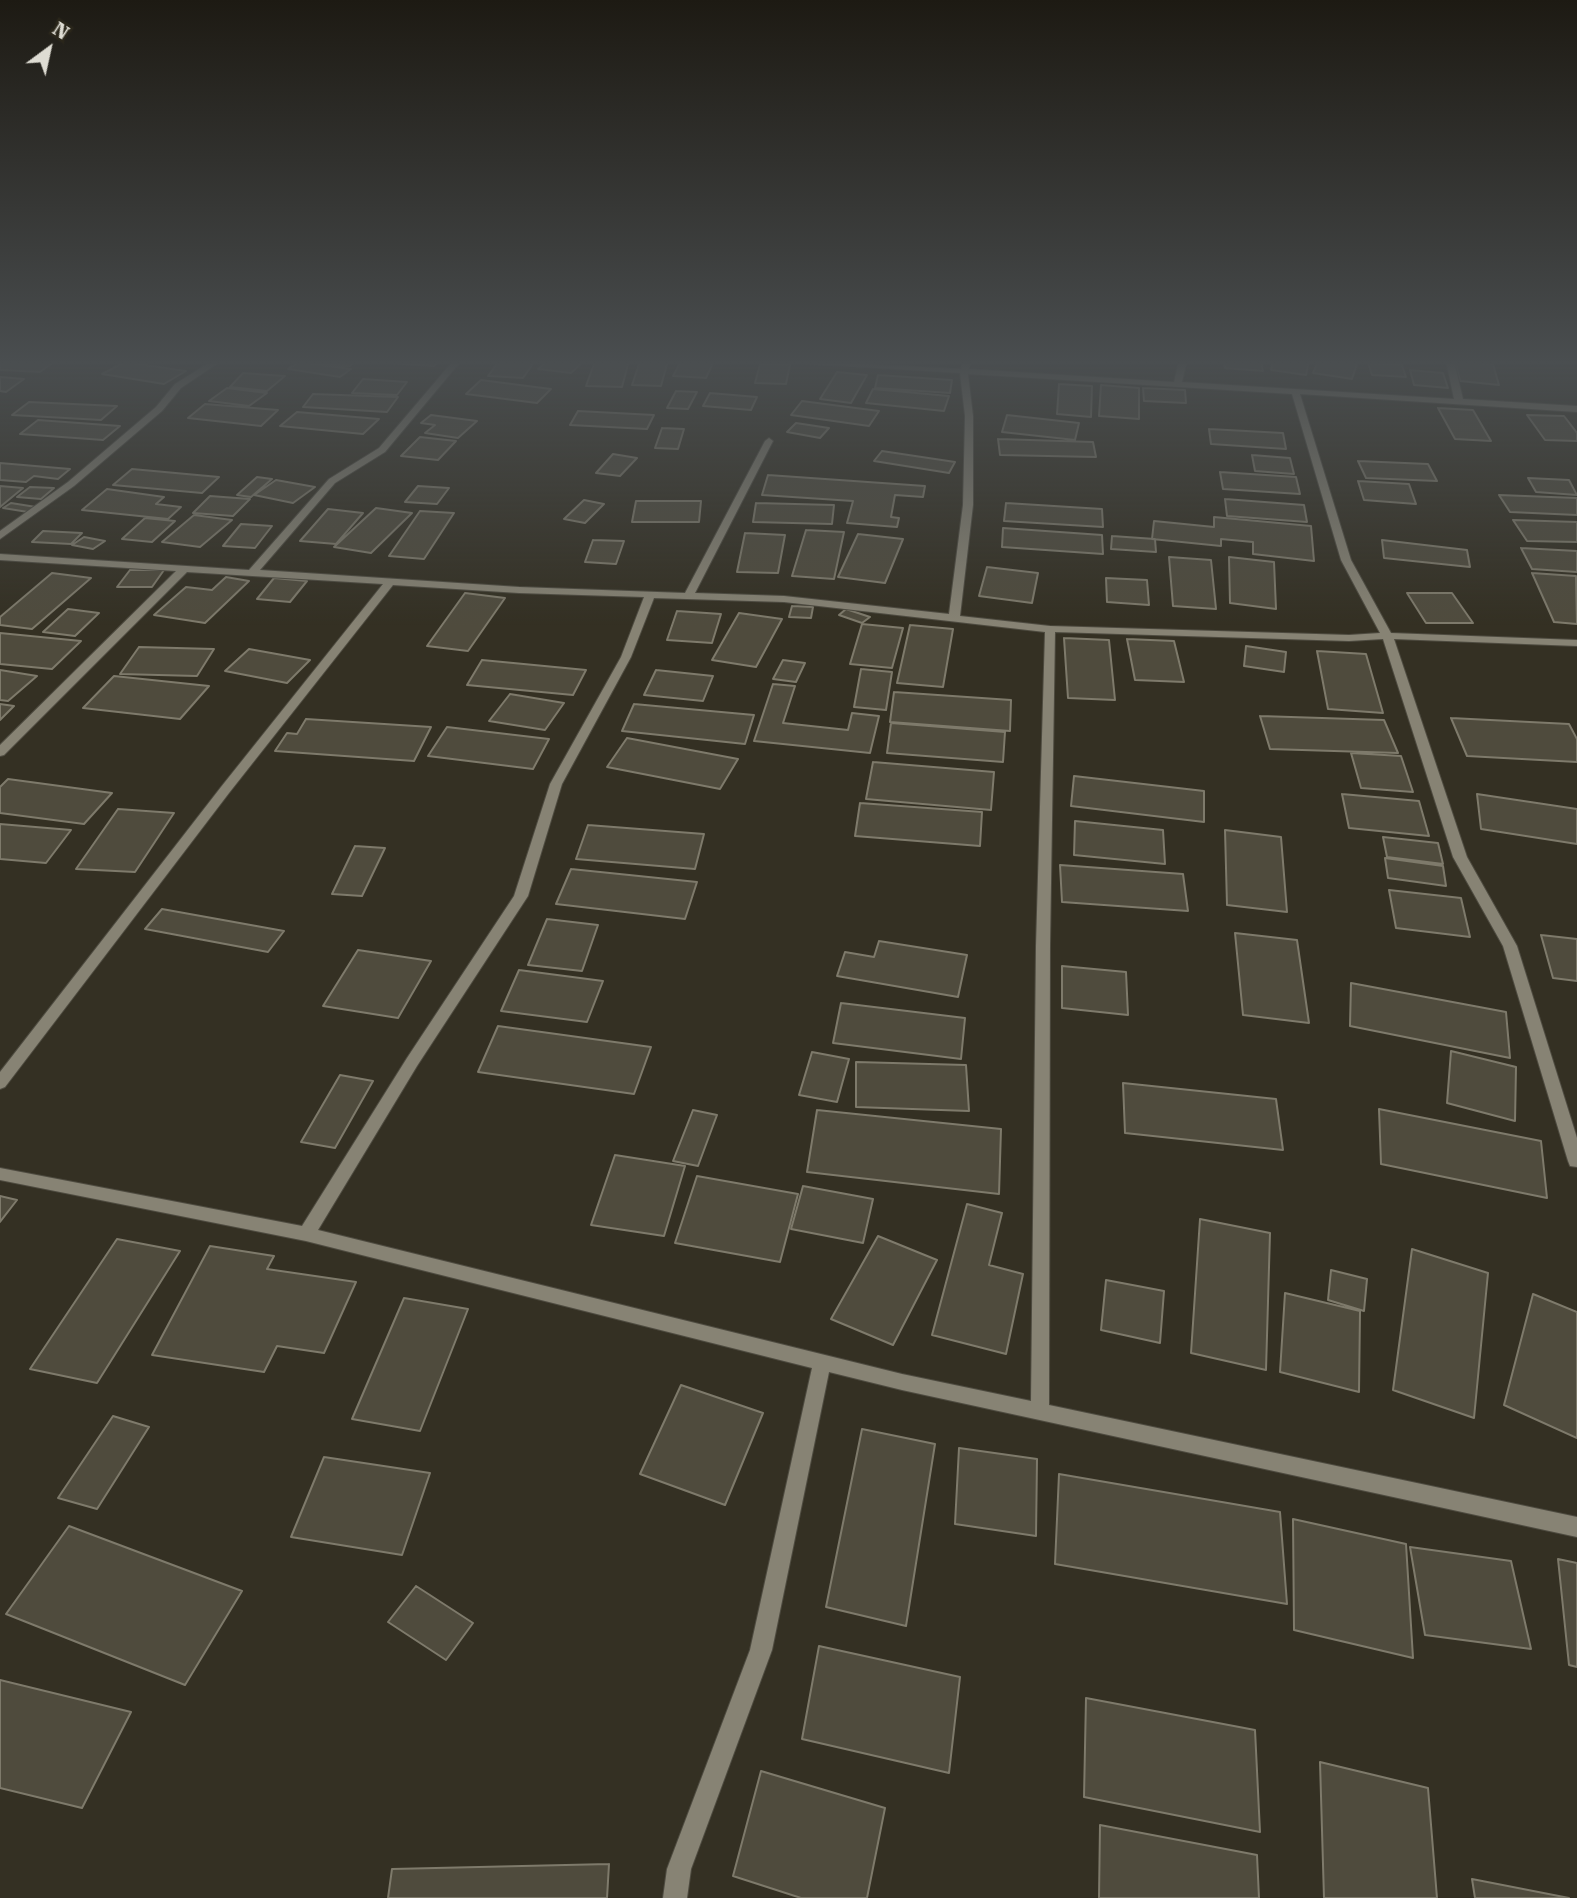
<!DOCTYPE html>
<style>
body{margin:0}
#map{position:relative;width:1577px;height:1898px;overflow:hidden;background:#343023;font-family:"Roboto Serif",serif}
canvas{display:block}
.north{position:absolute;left:14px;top:14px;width:70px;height:70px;-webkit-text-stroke:5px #2a261a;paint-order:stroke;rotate:33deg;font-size:19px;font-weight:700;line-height:28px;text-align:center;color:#dedcd3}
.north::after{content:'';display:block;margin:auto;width:24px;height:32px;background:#dedcd3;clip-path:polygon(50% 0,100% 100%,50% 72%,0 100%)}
</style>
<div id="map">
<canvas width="1577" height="1898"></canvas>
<div class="north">N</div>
</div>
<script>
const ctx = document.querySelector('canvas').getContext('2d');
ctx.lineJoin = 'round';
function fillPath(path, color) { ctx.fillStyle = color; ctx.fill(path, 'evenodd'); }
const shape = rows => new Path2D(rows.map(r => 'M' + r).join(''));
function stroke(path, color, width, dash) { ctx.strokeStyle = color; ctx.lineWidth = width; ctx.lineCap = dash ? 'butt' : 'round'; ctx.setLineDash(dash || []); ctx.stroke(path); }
const building = shape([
 [0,361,55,361,40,372,0,370,0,361],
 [320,361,355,361,350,366,317,364,320,361],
 [361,361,439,361,434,366,361,361],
 [499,361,535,361,523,378,488,376,499,361],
 [547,361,584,361,571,373,538,369,547,361],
 [595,361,629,361,622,387,586,386,595,361],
 [640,361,668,361,661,386,632,385,640,361],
 [681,361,714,361,706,378,673,376,681,361],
 [1224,361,1261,361,1263,371,1225,368,1224,361],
 [1273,361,1309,361,1306,375,1271,370,1273,361],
 [1318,361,1358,361,1352,379,1313,373,1318,361],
 [1455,361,1493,364,1499,385,1460,381,1455,361],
 [125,362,186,371,164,384,102,374,125,362],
 [299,362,351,369,340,377,288,369,299,362],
 [1368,363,1402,365,1406,377,1372,375,1368,363],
 [760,364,790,365,786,384,755,383,760,364],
 [1410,370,1443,373,1448,388,1414,385,1410,370],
 [837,372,867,375,851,403,820,399,837,372],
 [243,373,285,376,267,391,230,387,243,373],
 [878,375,952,380,950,393,875,388,878,375],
 [0,377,24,379,6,392,0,391,0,377],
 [363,379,407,382,397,395,352,393,363,379],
 [481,380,551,389,537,403,466,394,481,380],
 [1059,384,1092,386,1091,417,1057,414,1059,384],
 [1101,385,1139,388,1139,419,1099,416,1101,385],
 [227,388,267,393,249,406,209,401,227,388],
 [1143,388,1185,390,1186,403,1144,401,1143,388],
 [873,389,949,396,944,411,866,403,873,389],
 [676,391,697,392,688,409,667,408,676,391],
 [710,393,757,397,751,410,703,406,710,393],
 [313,394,398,397,387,412,303,407,313,394],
 [802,401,879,411,869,426,791,415,802,401],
 [29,402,117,406,101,420,12,415,29,402],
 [205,404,278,410,261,426,188,418,205,404],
 [1438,408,1473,410,1491,441,1455,439,1438,408],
 [578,411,654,415,647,429,570,425,578,411],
 [297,412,379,419,363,434,280,426,297,412],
 [431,415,477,421,458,438,425,433,435,425,421,423,431,415],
 [1007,415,1079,423,1075,440,1002,432,1007,415],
 [1527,415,1564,416,1577,433,1577,441,1545,440,1527,415],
 [38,420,120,426,103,440,20,434,38,420],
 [796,423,829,428,820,438,787,432,796,423],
 [662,428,684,429,678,449,655,448,662,428],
 [1209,429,1283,433,1286,449,1211,444,1209,429],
 [420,437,456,441,438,460,401,456,420,437],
 [998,439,1093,442,1096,457,1000,455,998,439],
 [882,451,955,462,949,473,874,461,882,451],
 [613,454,637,458,620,476,596,473,613,454],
 [1252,455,1290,458,1294,474,1255,471,1252,455],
 [1358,461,1428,464,1437,481,1366,478,1358,461],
 [0,463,70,469,58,479,34,476,26,482,0,480,0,463],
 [132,469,219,477,202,493,113,485,132,469],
 [1220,472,1296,477,1300,494,1223,489,1220,472],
 [768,475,925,486,923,497,895,495,891,517,899,518,897,527,847,523,853,501,762,495,768,475],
 [257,477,272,479,251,497,237,495,257,477],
 [1528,478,1569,480,1577,495,1536,492,1528,478],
 [276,480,315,487,293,503,254,495,276,480],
 [1358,481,1409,484,1416,504,1364,500,1358,481],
 [0,486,23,488,0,507,0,486],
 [418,486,449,488,437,504,405,502,418,486],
 [30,487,54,488,41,499,17,497,30,487],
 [107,489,164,497,156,504,181,507,168,519,82,510,107,489],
 [1499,495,1577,498,1577,515,1510,512,1499,495],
 [210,496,250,499,233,516,193,513,210,496],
 [1225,499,1304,505,1307,522,1227,516,1225,499],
 [584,500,604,504,585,523,564,519,584,500],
 [636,501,701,501,699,522,632,522,636,501],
 [11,503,36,507,28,512,3,508,11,503],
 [756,503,834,505,832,524,753,522,756,503],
 [1006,503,1102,509,1103,527,1004,521,1006,503],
 [376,508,412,513,371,553,334,547,376,508],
 [328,509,363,513,336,544,300,541,328,509],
 [420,511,454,513,424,559,389,556,420,511],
 [194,515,232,520,200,547,162,542,194,515],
 [1214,517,1311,526,1314,561,1253,554,1253,542,1221,539,1221,546,1152,539,1154,521,1214,527,1214,517],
 [145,518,175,521,152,542,122,539,145,518],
 [1513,520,1577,522,1577,542,1527,541,1513,520],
 [241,524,272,526,255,548,223,546,241,524],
 [1003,528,1102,535,1103,554,1002,547,1003,528],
 [806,530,844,532,834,579,792,576,806,530],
 [43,531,82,533,71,544,32,542,43,531],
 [745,533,785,535,778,573,737,572,745,533],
 [858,534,903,539,885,583,838,577,858,534],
 [1112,536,1155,539,1156,552,1111,549,1112,536],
 [84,537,105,541,93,549,72,545,84,537],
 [593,540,624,541,616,564,585,562,593,540],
 [1382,540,1467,550,1470,567,1384,558,1382,540],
 [1521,548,1577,551,1577,572,1532,569,1521,548],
 [1169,557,1211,560,1216,609,1173,606,1169,557],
 [1229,557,1274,562,1276,609,1230,603,1229,557],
 [987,567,1038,573,1032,603,979,596,987,567],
 [130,570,164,570,152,587,117,587,130,570],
 [52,573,91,578,32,629,0,625,0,617,52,573],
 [1532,573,1576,576,1577,624,1554,622,1532,573],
 [226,577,249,581,205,623,154,615,186,587,212,590,226,577],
 [274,578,307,581,290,602,257,599,274,578],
 [1106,578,1147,580,1149,605,1107,602,1106,578],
 [465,593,505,598,468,651,427,646,465,593],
 [1407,593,1452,593,1473,623,1426,623,1407,593],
 [792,606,813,607,811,618,789,617,792,606],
 [68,609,99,613,75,636,43,632,68,609],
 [846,609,870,617,862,623,839,615,846,609],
 [677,611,721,614,712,643,667,640,677,611],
 [739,613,782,619,756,667,712,660,739,613],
 [862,624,903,628,892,668,850,664,862,624],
 [910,625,953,629,943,687,897,683,910,625],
 [0,633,81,641,52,669,0,664,0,633],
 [1064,638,1109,640,1115,700,1068,698,1064,638],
 [1127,639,1174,641,1184,682,1135,680,1127,639],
 [1246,646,1286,652,1284,672,1244,666,1246,646],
 [139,647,214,649,197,676,120,674,139,647],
 [249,649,310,660,287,683,225,671,249,649],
 [1317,651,1366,654,1383,713,1328,709,1317,651],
 [482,660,586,670,573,695,467,685,482,660],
 [783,660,805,663,796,682,773,679,783,660],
 [861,669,892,672,886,710,854,707,861,669],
 [0,670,37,676,8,701,0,700,0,670],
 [656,670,713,676,703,701,644,695,656,670],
 [114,676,209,686,180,719,83,708,114,676],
 [773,684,795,686,783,723,848,730,852,713,879,716,870,753,754,741,773,684],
 [894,692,1011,700,1010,731,890,722,894,692],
 [510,694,564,703,545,730,489,721,510,694],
 [0,704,14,706,0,720,0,704],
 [634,704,754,715,745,744,622,731,634,704],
 [1260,716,1384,720,1398,753,1270,749,1260,716],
 [1451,718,1569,724,1577,739,1577,762,1467,756,1451,718],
 [306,719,431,727,414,761,275,751,287,733,297,734,306,719],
 [891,723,1005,732,1003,762,887,753,891,723],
 [447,727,549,739,533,769,428,756,447,727],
 [627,738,738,759,720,789,607,767,627,738],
 [1351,753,1401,756,1413,792,1361,788,1351,753],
 [873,762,994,772,991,810,866,799,873,762],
 [1074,776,1204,791,1204,822,1071,806,1074,776],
 [8,779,112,793,84,824,0,813,0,787,8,779],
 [1342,794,1419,801,1429,836,1349,828,1342,794],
 [1477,794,1577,809,1577,844,1481,829,1477,794],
 [860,803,982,812,980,846,855,836,860,803],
 [118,809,174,813,135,872,76,869,118,809],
 [1075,821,1163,830,1165,864,1074,855,1075,821],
 [0,824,71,830,46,863,0,859,0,824],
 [588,825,704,834,695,869,576,859,588,825],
 [1225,830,1281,837,1287,912,1227,905,1225,830],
 [1383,837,1438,843,1443,864,1387,857,1383,837],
 [355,846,385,848,362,896,332,894,355,846],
 [1385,858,1443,866,1446,886,1388,878,1385,858],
 [1060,865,1183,874,1188,911,1062,902,1060,865],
 [571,869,697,882,685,919,556,904,571,869],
 [1389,890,1461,898,1470,937,1396,928,1389,890],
 [162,909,284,931,268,952,145,929,162,909],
 [547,919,598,925,582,971,528,965,547,919],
 [1235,933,1297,940,1309,1023,1243,1015,1235,933],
 [1541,935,1577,939,1577,981,1553,978,1541,935],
 [879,941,967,955,958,997,837,976,845,952,874,957,879,941],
 [358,950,431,961,398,1018,323,1006,358,950],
 [1062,966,1126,972,1128,1015,1062,1008,1062,966],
 [519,970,603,981,587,1022,501,1011,519,970],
 [1351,983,1506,1012,1510,1058,1350,1026,1351,983],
 [841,1003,965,1018,961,1059,833,1043,841,1003],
 [498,1026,651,1047,634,1094,478,1072,498,1026],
 [1451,1051,1516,1067,1515,1121,1447,1103,1451,1051],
 [812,1052,849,1059,837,1102,799,1095,812,1052],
 [856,1062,966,1065,969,1111,856,1107,856,1062],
 [340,1075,373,1081,335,1148,301,1142,340,1075],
 [1123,1083,1276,1099,1283,1150,1125,1133,1123,1083],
 [1379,1109,1541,1141,1547,1198,1381,1164,1379,1109],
 [693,1110,717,1115,698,1166,673,1161,693,1110],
 [817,1110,1001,1129,999,1194,807,1172,817,1110],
 [615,1155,685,1166,664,1236,591,1225,615,1155],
 [697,1176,798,1194,780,1262,675,1243,697,1176],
 [803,1186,873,1199,863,1243,791,1229,803,1186],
 [0,1196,17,1200,0,1222,0,1196],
 [967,1204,1002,1213,989,1265,1023,1274,1006,1354,932,1335,967,1204],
 [1200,1219,1270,1233,1266,1370,1191,1353,1200,1219],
 [878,1236,937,1260,893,1345,831,1319,878,1236],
 [117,1239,180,1251,97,1383,30,1369,117,1239],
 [210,1246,274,1256,267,1269,356,1282,324,1353,277,1346,264,1372,152,1355,210,1246],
 [1412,1249,1488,1273,1474,1418,1393,1390,1412,1249],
 [1331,1270,1367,1279,1364,1311,1328,1300,1331,1270],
 [1106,1280,1164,1291,1160,1343,1101,1330,1106,1280],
 [1285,1293,1360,1311,1359,1392,1280,1372,1285,1293],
 [1533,1294,1577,1312,1577,1438,1504,1405,1533,1294],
 [404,1298,468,1309,420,1431,352,1419,404,1298],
 [681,1385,763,1413,725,1505,640,1474,681,1385],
 [113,1416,149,1427,97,1509,58,1498,113,1416],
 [862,1429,935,1444,906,1626,826,1607,862,1429],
 [959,1448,1037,1459,1036,1536,955,1524,959,1448],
 [324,1457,430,1473,402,1555,291,1537,324,1457],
 [1059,1474,1280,1512,1287,1604,1055,1564,1059,1474],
 [1293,1519,1406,1544,1413,1658,1294,1630,1293,1519],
 [69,1526,242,1591,185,1685,6,1614,69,1526],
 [1410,1547,1511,1561,1531,1649,1425,1635,1410,1547],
 [1558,1559,1577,1563,1577,1667,1569,1665,1558,1559],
 [416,1586,473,1623,446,1660,388,1622,416,1586],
 [819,1646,960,1677,949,1773,802,1739,819,1646],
 [0,1680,131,1712,82,1808,0,1788,0,1680],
 [1086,1698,1255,1730,1260,1832,1084,1797,1086,1698],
 [1320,1762,1428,1788,1437,1898,1324,1898,1320,1762],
 [761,1771,885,1808,867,1898,801,1898,733,1876,761,1771],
 [1100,1825,1257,1855,1259,1898,1099,1898,1100,1825],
 [609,1864,607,1898,388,1898,392,1869,609,1864],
 [1472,1879,1569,1898,1475,1898,1472,1879]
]);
fillPath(building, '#4f4b3d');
stroke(building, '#7e7a6b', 2);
const minor = shape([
 [212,361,221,361,181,388,162,411,74,486,0,539,0,531,68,482,156,407,175,384,212,361],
 [453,361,461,361,385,452,335,483,260,570,519,587,685,593,765,441,769,438,773,441,695,593,784,596,949,614,963,505,965,416,960,373,797,363,793,361,961,369,963,361,971,361,969,369,1174,382,1179,361,1187,361,1182,382,1454,399,1446,361,1454,361,1463,399,1577,406,1577,412,1300,394,1351,560,1391,633,1577,640,1577,646,1394,639,1467,857,1517,946,1577,1138,1577,1167,1570,1166,1568,1161,1503,946,1453,857,1383,639,1349,641,1055,632,1050,946,1049,1405,1577,1517,1577,1537,902,1390,829,1372,772,1650,691,1869,687,1898,663,1898,667,1869,750,1650,812,1368,306,1241,0,1180,0,1168,302,1226,407,1058,514,896,550,784,621,657,644,597,519,593,393,585,229,793,5,1087,0,1089,0,1072,221,787,383,584,187,572,4,755,0,756,0,745,176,571,0,560,0,554,249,570,329,479,379,448,453,361],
 [968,374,1292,394,1341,560,1380,633,1349,635,1050,626,960,616,973,505,973,416,968,374],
 [654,598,784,602,1045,632,1036,946,1031,1401,902,1374,318,1230,417,1066,528,896,562,784,631,657,654,598]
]);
stroke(minor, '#4e4b40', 2);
fillPath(minor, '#878374');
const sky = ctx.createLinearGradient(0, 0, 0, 626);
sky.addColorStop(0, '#1d1a13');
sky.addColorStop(0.58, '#4a4e50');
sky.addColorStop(1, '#4a4e5000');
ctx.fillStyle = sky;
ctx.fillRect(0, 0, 1577, 626);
</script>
